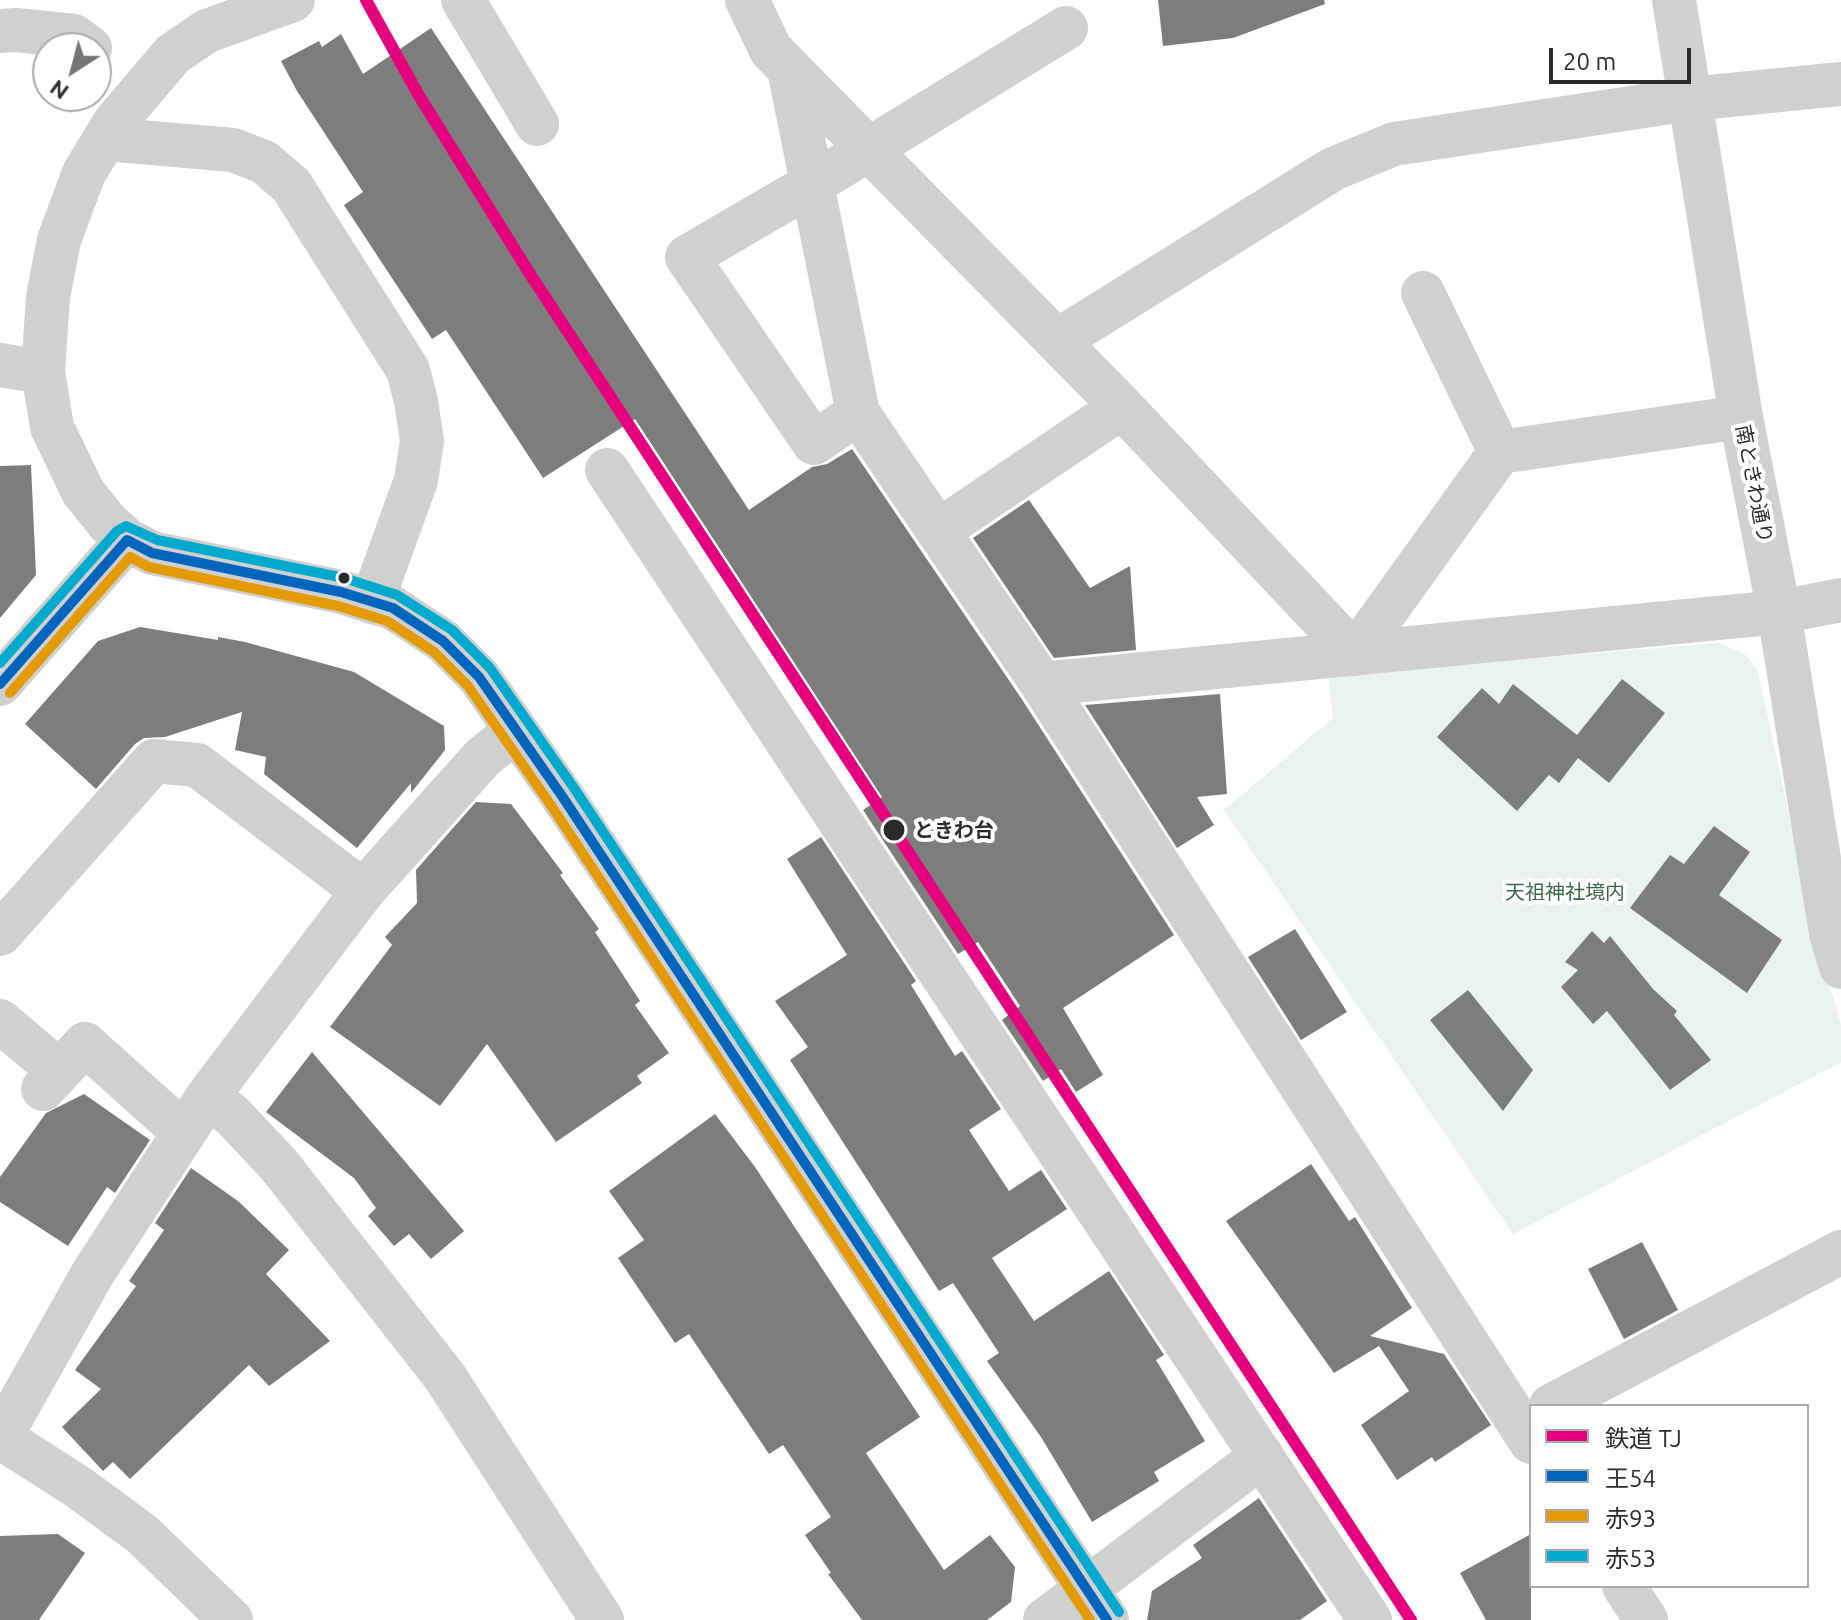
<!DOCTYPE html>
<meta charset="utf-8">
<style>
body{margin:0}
#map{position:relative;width:1841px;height:1620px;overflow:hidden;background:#fff;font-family:Ubuntu,"Noto Sans JP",sans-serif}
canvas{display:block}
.legend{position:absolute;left:1529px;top:1404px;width:280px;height:184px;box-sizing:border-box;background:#fff;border:2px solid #aaa;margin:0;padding:10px 14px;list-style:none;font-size:24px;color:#2b2b2b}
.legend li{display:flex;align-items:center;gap:16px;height:40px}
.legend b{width:40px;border:2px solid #aaa}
.north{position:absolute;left:32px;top:32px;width:80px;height:80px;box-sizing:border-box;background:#fff;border:2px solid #aaa;border-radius:50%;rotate:216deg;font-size:22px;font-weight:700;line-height:32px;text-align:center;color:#2b2b2b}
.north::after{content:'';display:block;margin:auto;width:28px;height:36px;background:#757575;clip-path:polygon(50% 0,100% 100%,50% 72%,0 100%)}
.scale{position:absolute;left:1549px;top:48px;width:142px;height:36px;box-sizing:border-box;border:4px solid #2b2b2b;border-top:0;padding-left:10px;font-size:24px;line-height:28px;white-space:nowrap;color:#2b2b2b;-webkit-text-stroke:6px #fff;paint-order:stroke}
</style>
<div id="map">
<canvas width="1841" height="1620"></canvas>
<ul class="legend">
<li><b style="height:10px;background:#e5007d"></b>鉄道 TJ</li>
<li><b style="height:10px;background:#0065bd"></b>王54</li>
<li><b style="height:10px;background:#e39a04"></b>赤93</li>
<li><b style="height:10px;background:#00a9ce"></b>赤53</li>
</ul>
<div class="north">N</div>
<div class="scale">20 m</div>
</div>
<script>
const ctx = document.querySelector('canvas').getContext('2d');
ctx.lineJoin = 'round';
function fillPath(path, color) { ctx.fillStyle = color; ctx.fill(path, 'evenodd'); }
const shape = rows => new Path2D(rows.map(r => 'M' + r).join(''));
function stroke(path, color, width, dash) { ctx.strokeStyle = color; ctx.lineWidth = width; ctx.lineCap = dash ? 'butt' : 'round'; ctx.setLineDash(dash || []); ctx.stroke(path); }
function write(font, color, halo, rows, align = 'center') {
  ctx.font = font + ' Ubuntu,"Noto Sans JP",sans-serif'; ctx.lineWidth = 8; ctx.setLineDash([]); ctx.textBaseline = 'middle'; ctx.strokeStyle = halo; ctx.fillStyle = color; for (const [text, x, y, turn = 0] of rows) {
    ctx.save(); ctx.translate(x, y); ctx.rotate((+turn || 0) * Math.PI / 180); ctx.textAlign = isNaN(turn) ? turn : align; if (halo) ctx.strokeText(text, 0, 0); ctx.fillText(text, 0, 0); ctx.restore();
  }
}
fillPath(shape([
 [1719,643,1746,655,1758,672,1813,926,1841,1025,1841,1062,1513,1234,1224,810,1333,718,1328,675]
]), '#eaf3ed');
fillPath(shape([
 [1158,0,1324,0,1325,4,1233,38,1163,46],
 [431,28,749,510,812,467,827,464,852,449,1021,698,1174,935,1063,1008,1103,1075,1076,1092,1061,1069,1043,1081,1002,1020,1020,1006,978,942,958,954,863,810,882,797,635,419,543,478,446,330,432,339,344,205,363,192,297,91,281,61,319,41,322,47,341,34,363,74],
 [31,465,36,575,0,618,0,466],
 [1029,500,1090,588,1130,566,1136,650,1054,658,973,538],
 [140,627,218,640,218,637,245,642,354,672,444,726,445,750,411,793,411,783,357,848,264,774,266,757,235,750,242,712,165,737,144,738,135,744,96,789,25,724,98,641],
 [1622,679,1665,713,1609,783,1578,758,1559,783,1549,775,1517,811,1437,737,1482,688,1499,704,1513,684,1577,735],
 [1220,694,1227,794,1197,797,1214,825,1177,848,1085,705],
 [476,802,511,804,563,873,560,875,599,929,595,932,640,1001,635,1005,669,1053,637,1076,642,1083,556,1142,487,1044,440,1106,330,1027,392,945,385,937,417,903,416,870],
 [1714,826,1750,852,1719,895,1782,940,1747,993,1630,908,1670,855,1684,864],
 [821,837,916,981,911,985,955,1056,962,1051,1001,1109,969,1130,1009,1191,1041,1170,1067,1209,992,1258,1034,1321,1109,1271,1164,1355,1156,1360,1205,1441,1154,1472,1159,1481,1092,1522,1041,1437,987,1361,999,1353,953,1283,939,1291,790,1060,808,1047,775,1001,847,955,787,859],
 [1295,929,1347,1012,1301,1040,1248,957],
 [1592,931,1604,943,1610,936,1653,989,1677,1011,1674,1015,1711,1060,1670,1090,1607,1011,1593,1024,1561,987,1578,970,1565,962],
 [1468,990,1533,1070,1503,1111,1430,1020],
 [312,1052,464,1231,431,1259,409,1234,394,1246,368,1216,376,1208,354,1178,266,1112],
 [84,1094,150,1140,115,1193,107,1187,68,1246,0,1202,0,1177,46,1113],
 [715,1114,755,1167,920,1417,866,1453,944,1570,990,1535,1015,1567,1011,1602,987,1620,862,1620,828,1574,831,1573,805,1535,831,1517,783,1445,769,1454,689,1334,675,1343,618,1258,644,1240,609,1191],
 [1311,1164,1349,1221,1355,1217,1412,1308,1370,1336,1444,1354,1491,1425,1435,1462,1432,1457,1397,1480,1361,1425,1409,1391,1379,1346,1334,1373,1226,1221],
 [191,1168,238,1201,289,1250,266,1274,330,1341,269,1386,249,1365,130,1479,113,1462,103,1471,62,1427,101,1389,75,1370,136,1286,129,1281,164,1230,155,1223],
 [1642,1242,1678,1310,1624,1339,1588,1269],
 [1259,1498,1327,1601,1300,1620,1147,1620,1152,1591,1202,1558,1193,1545],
 [58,1534,85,1553,39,1620,0,1620,0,1536],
 [1531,1534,1531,1620,1486,1620,1460,1573]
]), '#7d7d7d');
stroke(shape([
 [293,0,207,31,173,54,115,122,84,173,59,240,48,297,43,372,52,427,83,492,109,524,127,540,152,553,341,592,393,608,443,641,479,677,562,796,1107,1620],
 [463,0,537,124],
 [747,0,771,50,1122,407,1355,654,1500,452,1741,417],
 [1674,0,1741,417,1779,612,1831,933,1841,967],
 [0,31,16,30,74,36,90,48],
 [789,69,858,413,1042,684,1531,1442],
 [105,139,233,150,264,162,291,185,408,370,416,401,422,441,416,480,372,602],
 [1423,293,1500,452],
 [1057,341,1333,169,1394,144,1690,99,1841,84],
 [0,365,43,372],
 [858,413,814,443,687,257,814,183,1066,28],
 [607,470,1370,1620],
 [938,531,1122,407],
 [0,684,127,540],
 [1042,684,1779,612,1841,600],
 [0,934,154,761,197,765,363,891],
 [0,1021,59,1071],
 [43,1089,85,1044,183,1132],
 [208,1096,233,1116,279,1165,445,1377,602,1620],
 [1551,1406,1841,1252],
 [0,1437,78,1487,142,1534,231,1620],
 [0,1438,93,1273,208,1096,363,891,483,757,516,731],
 [1624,1586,1646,1620],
 [1045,1620,1262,1456]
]), '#d0d0d0', 44);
stroke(shape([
 [0,684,127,540,152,553,341,592,393,608,443,641,479,677,562,796,1107,1620]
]), '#0065bd', 10);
stroke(shape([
 [10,693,130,557,149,567,338,606,387,621,434,652,468,686,550,804,1090,1620]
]), '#e39a04', 10);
stroke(shape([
 [0,663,117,531,126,526,157,540,344,578,397,595,452,630,490,668,574,788,1119,1612]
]), '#00a9ce', 10);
stroke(shape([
 [366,0,418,94,530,274,1411,1620]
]), '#e5007d', 12);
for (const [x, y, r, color] of [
 [344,578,7,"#2b2b2b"],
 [894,830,12,"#2b2b2b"]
]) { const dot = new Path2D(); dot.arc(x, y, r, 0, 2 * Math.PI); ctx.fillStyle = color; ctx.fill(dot); stroke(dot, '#fff', 3); }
write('20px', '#2b2b2b', '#fff', [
 ["南ときわ通り",1754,484,79]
]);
write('bold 20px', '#2b2b2b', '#fff', [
 ["ときわ台",914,830]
], 'left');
write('20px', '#39674c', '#fff', [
 ["天祖神社境内",1565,892]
]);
</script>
